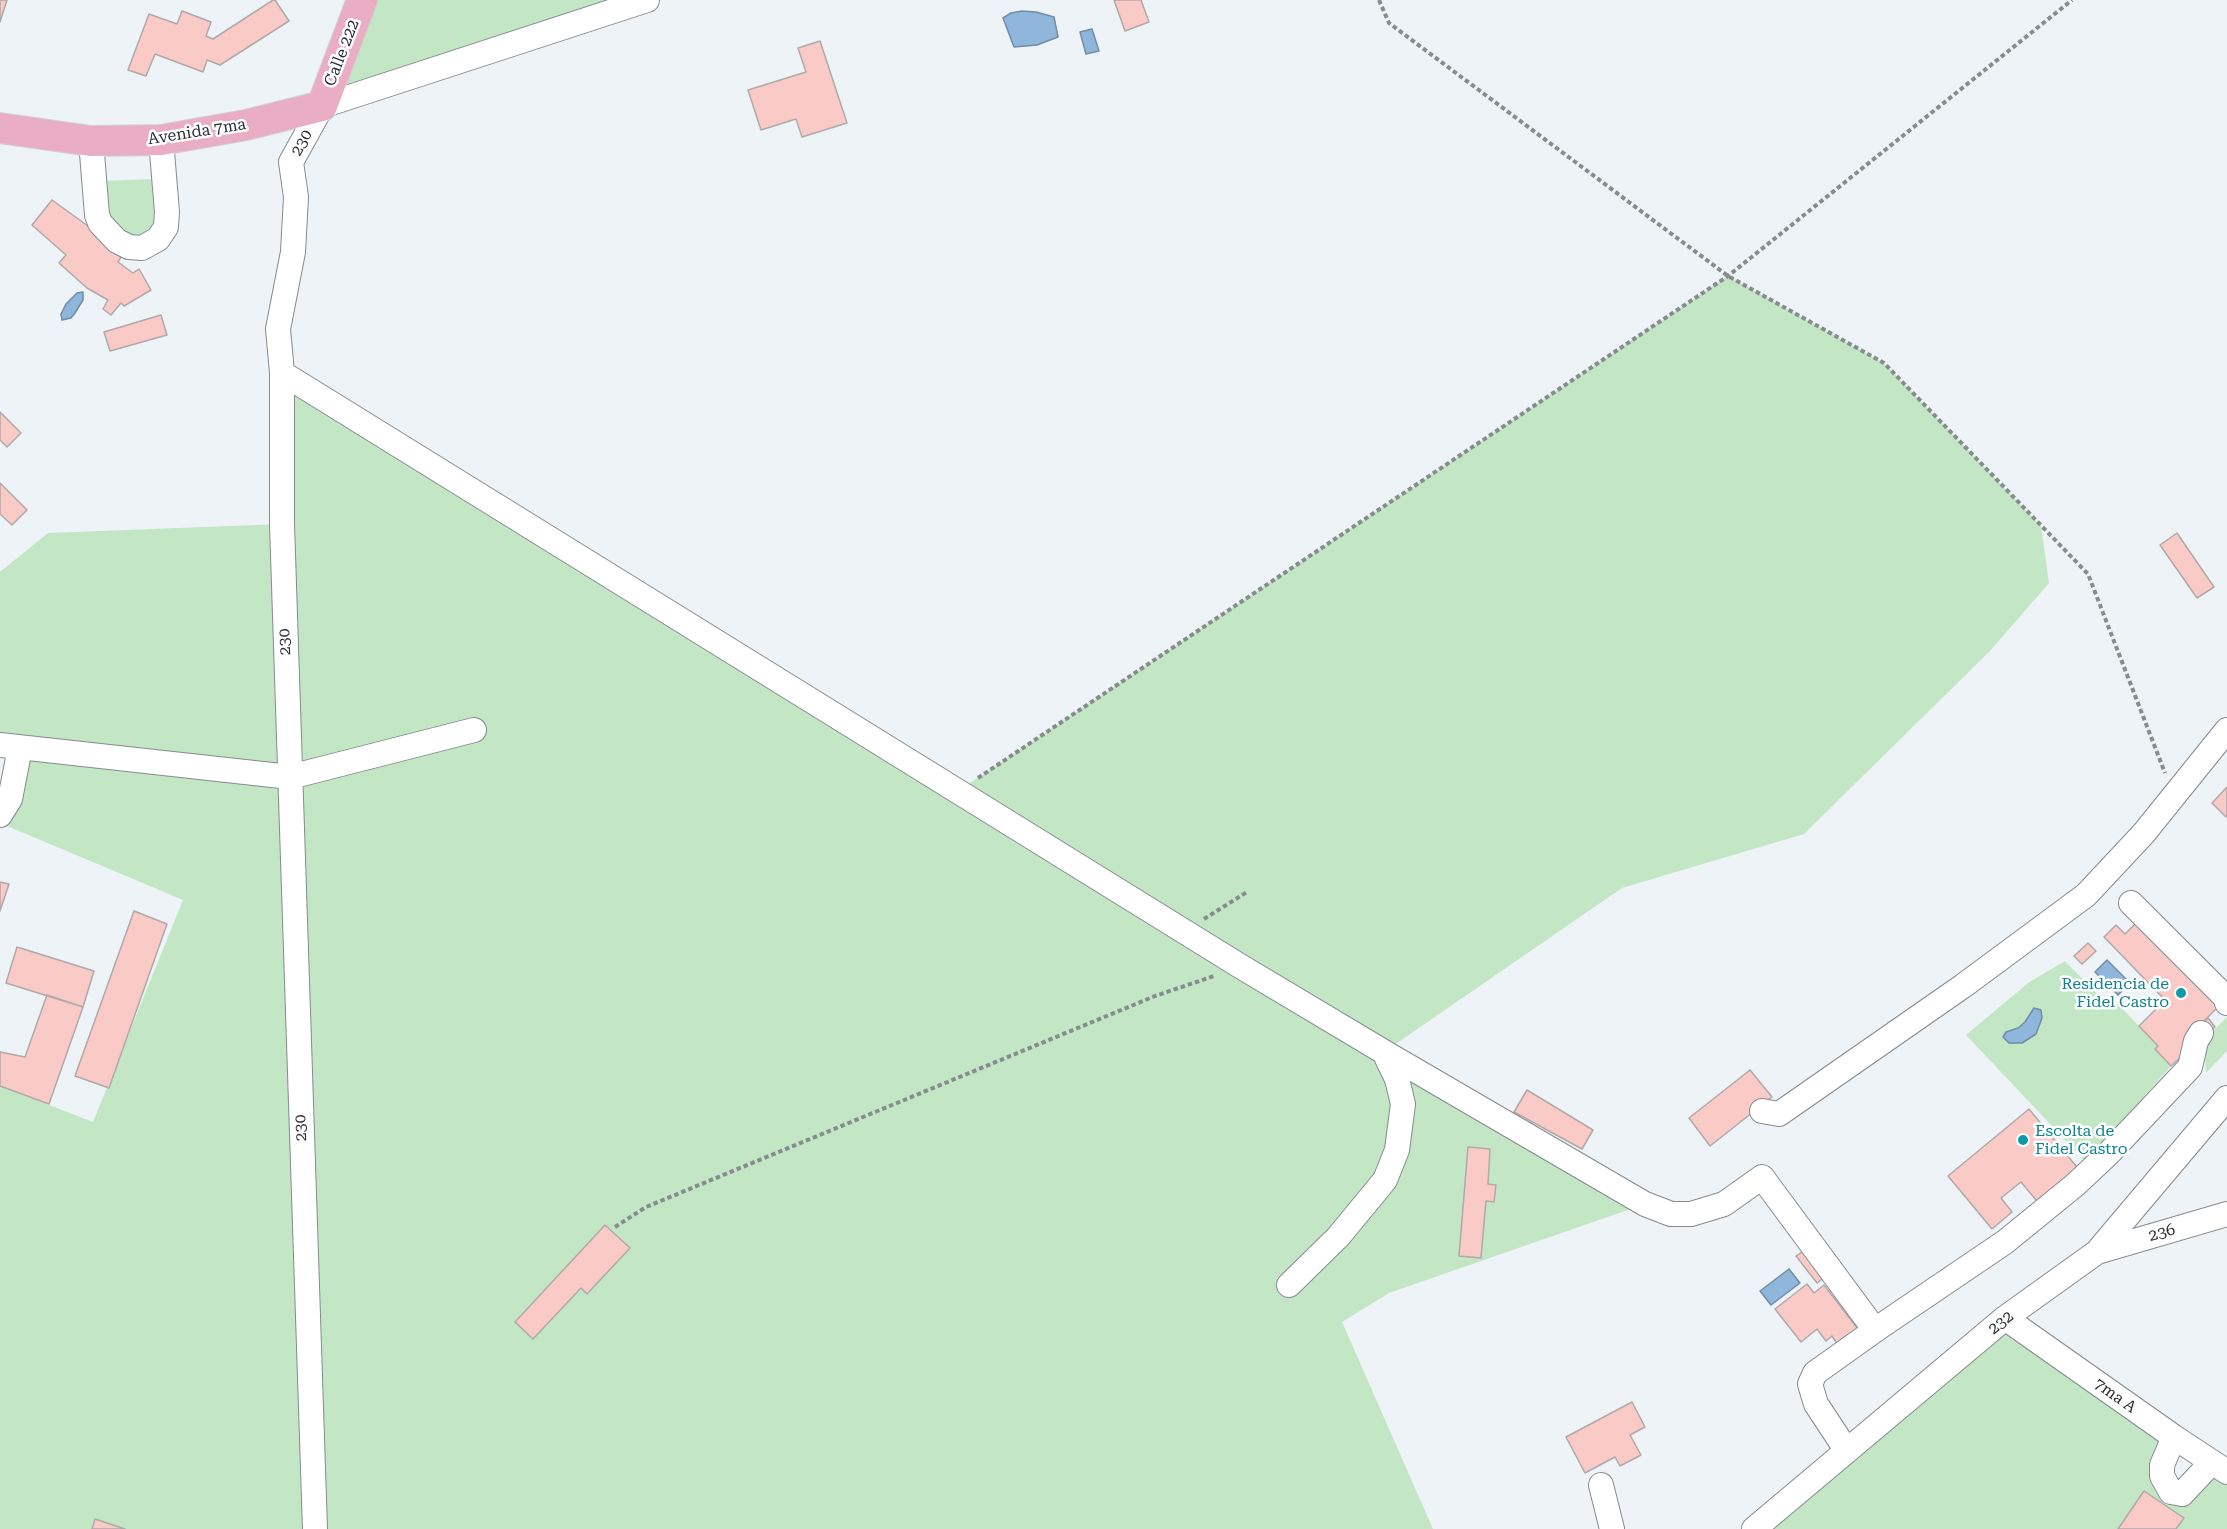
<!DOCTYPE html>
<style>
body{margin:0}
canvas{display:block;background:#eef3f8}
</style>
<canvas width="2227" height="1529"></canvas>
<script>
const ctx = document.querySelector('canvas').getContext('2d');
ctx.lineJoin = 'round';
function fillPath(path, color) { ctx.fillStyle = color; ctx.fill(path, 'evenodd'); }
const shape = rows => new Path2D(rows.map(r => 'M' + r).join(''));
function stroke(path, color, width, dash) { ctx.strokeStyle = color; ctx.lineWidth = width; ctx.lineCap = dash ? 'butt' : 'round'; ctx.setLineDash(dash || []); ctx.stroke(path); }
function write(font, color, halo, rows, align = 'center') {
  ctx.font = font + ' "Roboto Serif",serif'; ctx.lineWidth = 5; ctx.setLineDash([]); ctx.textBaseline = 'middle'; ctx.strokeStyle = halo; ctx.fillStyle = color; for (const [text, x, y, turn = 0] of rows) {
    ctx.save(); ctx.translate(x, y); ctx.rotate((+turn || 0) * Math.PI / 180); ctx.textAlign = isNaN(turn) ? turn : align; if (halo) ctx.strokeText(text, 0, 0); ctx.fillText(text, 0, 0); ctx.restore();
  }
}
fillPath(shape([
 [362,0,647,0,322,106],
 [154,179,156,228,139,240,106,220,101,181],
 [1728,276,1884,363,2041,526,2049,583,1990,651,1804,834,1622,888,1384,1052,1645,1204,1389,1293,1342,1322,1433,1529,0,1529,0,1086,93,1122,183,900,0,823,19,748,0,745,0,572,48,533,282,524,282,373,958,791],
 [2065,961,2112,1009,2118,1004,2158,1046,2155,1049,2171,1066,2086,1162,1966,1035,2028,983],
 [2227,1017,2227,1051,2206,1073,2204,1040],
 [2005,1318,2174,1437,2171,1492,2212,1462,2227,1472,2227,1529,1755,1529]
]), '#c3e7c5');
const water = shape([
 [1022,11,1036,12,1054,17,1058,37,1037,45,1014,47,1003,18,1011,13,1022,11],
 [1092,29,1099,51,1086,54,1080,32,1092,29],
 [83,292,83,300,75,313,71,318,62,320,61,314,66,304,77,293,83,292],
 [2107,960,2130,983,2118,995,2095,972,2107,960],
 [2034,1008,2041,1010,2042,1018,2036,1034,2022,1043,2009,1043,2003,1037,2006,1032,2018,1028,2025,1022,2034,1008],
 [1789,1269,1800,1283,1771,1305,1760,1291,1789,1269]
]);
fillPath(water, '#8fb6db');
stroke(water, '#718da8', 1.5);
const building = shape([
 [0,0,7,0,0,22,0,0],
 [273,0,275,0,289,21,220,65,207,60,203,72,155,54,146,76,128,70,149,14,177,24,182,11,211,22,206,36,213,39,273,0],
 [1114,0,1141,0,1149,22,1125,31,1114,0],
 [820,41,847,123,802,137,796,119,761,130,748,90,806,72,798,48,820,41],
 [52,200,124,252,118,262,133,273,139,269,151,290,124,306,121,303,111,315,103,309,108,300,87,288,59,263,66,255,32,225,52,200],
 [161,315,167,335,110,351,104,332,161,315],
 [0,412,21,433,7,447,0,440,0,412],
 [0,483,27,510,12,525,0,514,0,483],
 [2177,533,2214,587,2197,598,2160,545,2177,533],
 [2227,787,2227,816,2226,817,2212,803,2227,787],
 [0,882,9,884,0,911,0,882],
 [134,911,167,924,109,1088,75,1076,134,911],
 [2136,923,2218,1007,2190,1035,2189,1049,2171,1066,2155,1049,2158,1046,2139,1026,2165,1000,2104,937,2116,925,2125,934,2136,923],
 [2088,943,2096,951,2082,964,2074,956,2088,943],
 [17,947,94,971,83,1007,6,983,17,947],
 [47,995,83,1007,49,1104,0,1086,0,1052,25,1057,47,995],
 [2208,1018,2215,1027,2205,1037,2197,1028,2208,1018],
 [1750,1070,1772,1097,1710,1146,1689,1118,1750,1070],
 [1527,1090,1593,1130,1582,1149,1514,1112,1527,1090],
 [2029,1109,2081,1172,2041,1206,2021,1182,2001,1198,2012,1212,1992,1229,1948,1176,2029,1109],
 [1468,1147,1490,1149,1488,1184,1496,1185,1494,1202,1486,1201,1481,1258,1459,1256,1468,1147],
 [605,1225,630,1248,587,1294,581,1288,533,1339,515,1322,605,1225],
 [1811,1246,1831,1272,1817,1283,1796,1256,1811,1246],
 [1807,1284,1814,1293,1824,1285,1858,1329,1838,1345,1832,1336,1826,1341,1817,1329,1801,1342,1775,1309,1807,1284],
 [1632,1402,1645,1427,1630,1435,1641,1455,1620,1466,1615,1457,1585,1473,1566,1437,1632,1402],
 [2144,1491,2184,1518,2176,1529,2118,1529,2144,1491],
 [95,1519,125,1529,92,1529,95,1519]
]);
fillPath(building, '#facbc6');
stroke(building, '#b0a9a9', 1.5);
const minor = shape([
 [91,141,97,215,100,223,117,241,129,247,142,248,158,239,166,227,167,212,161,140],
 [282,373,1240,966,1384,1052,1397,1079,1403,1104,1397,1150,1385,1180,1338,1237,1289,1285],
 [0,745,290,777,474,730],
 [0,815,10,799,20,748],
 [2131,903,2225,997,2227,1003],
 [1384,1052,1645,1204,1671,1214,1691,1214,1724,1204,1762,1177,1875,1330],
 [1762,1111,1779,1114,1963,986,2086,895,2144,833,2227,730],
 [2097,1252,2227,1214],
 [2005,1318,2174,1437,2227,1472],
 [2174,1437,2162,1465,2162,1476,2171,1492,2182,1494,2212,1462],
 [1847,1451,1816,1404,1810,1384,1815,1373,1881,1326,2005,1242,2075,1185,2108,1154,2190,1067,2196,1041,2201,1033],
 [1601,1485,1612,1529],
 [315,1529,282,524,282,373,278,329,293,252,296,197,291,162,322,106,647,0],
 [1754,1529,2005,1318,2097,1252,2227,1098]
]);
const major = shape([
 [0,128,91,141,161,140,246,125,322,106,362,0]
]);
stroke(minor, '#868a8e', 26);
stroke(major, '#d1d1d1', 32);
stroke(shape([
 [1379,0,1389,23,1728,276,1884,363,2088,574,2165,773],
 [978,778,1728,276,2072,0],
 [1204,919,1247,892],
 [615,1227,646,1207,1155,996,1214,976]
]), '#888b8f', 4, [4.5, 3]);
stroke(minor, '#fff', 24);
stroke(major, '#e9aec4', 30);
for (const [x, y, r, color] of [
 [2181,993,6,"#0f9aa8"],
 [2023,1140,6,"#0f9aa8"]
]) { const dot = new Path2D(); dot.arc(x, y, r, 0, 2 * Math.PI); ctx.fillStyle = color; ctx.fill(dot); stroke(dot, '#fff', 2); }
write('16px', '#2c2e30', '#fff', [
 ["Calle 222",342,53,-69],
 ["Avenida 7ma",197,132,-9],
 ["230",302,143,-62],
 ["230",285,642,-92],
 ["230",301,1128,-92],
 ["236",2162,1233,-16],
 ["232",2001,1323,-39],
 ["7ma A",2115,1396,35]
]);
write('16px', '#0d838f', '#fff', [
 ["Residencia de",2169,984],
 ["Fidel Castro",2169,1002],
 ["Escolta de",2035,1131,"left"],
 ["Fidel Castro",2035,1149,"left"]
], 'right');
</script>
